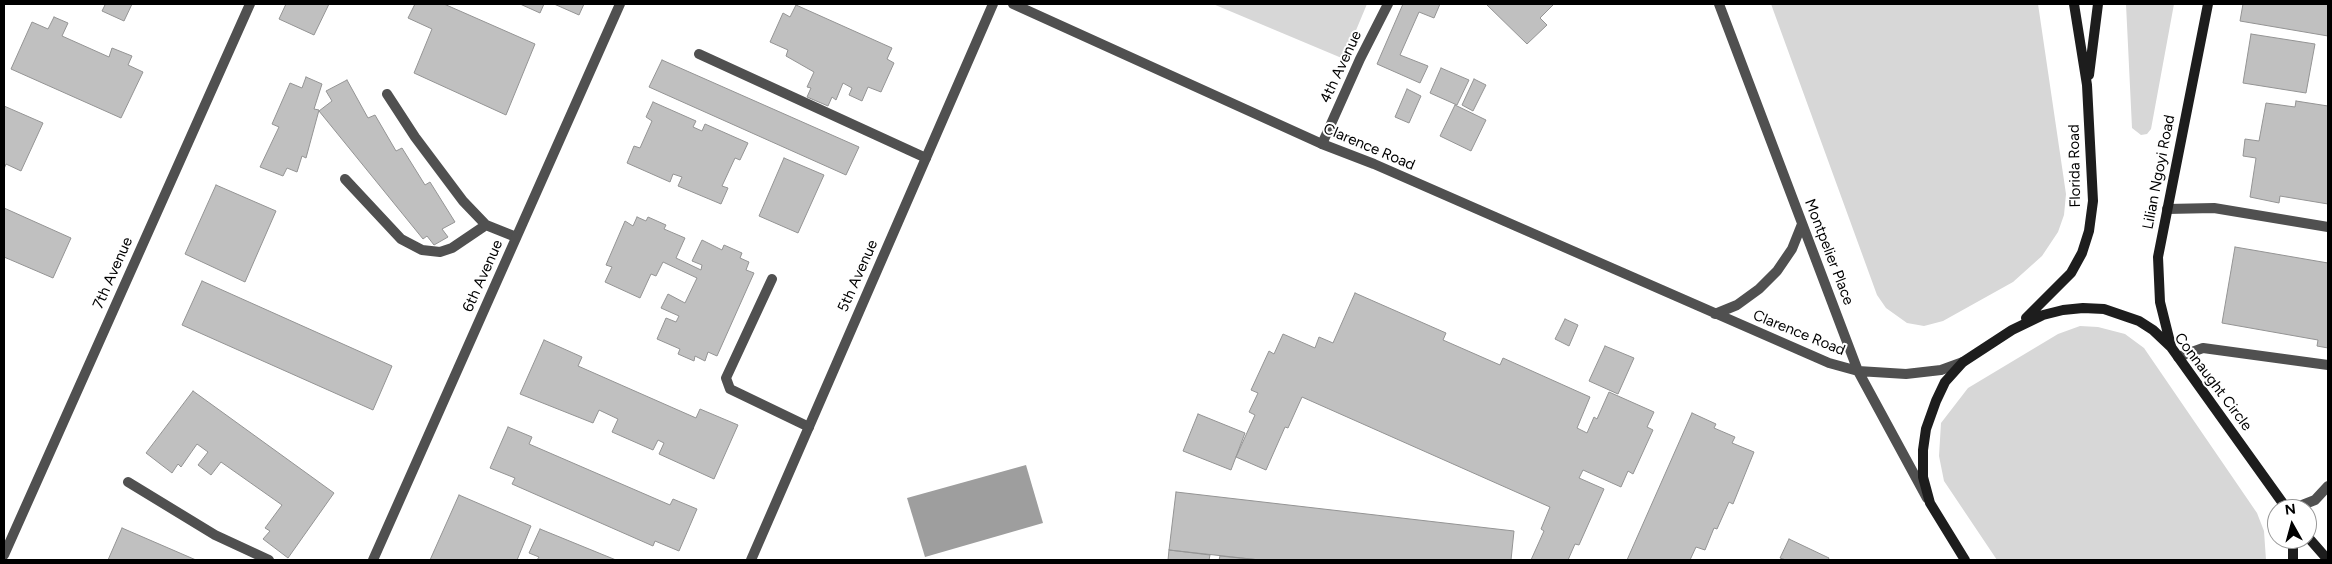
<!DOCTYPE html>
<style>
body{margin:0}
#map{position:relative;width:2332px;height:564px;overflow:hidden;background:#fff;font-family:Figtree,sans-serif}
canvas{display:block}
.frame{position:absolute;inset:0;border:5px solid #000;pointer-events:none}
.north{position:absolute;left:2267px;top:499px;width:50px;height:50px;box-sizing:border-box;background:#fff;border:1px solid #999;border-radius:50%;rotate:353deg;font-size:14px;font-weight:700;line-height:20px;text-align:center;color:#000}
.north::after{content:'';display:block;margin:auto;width:18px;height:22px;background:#000;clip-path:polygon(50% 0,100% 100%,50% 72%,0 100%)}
</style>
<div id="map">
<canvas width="2332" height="564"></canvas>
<div class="frame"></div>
<div class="north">N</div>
</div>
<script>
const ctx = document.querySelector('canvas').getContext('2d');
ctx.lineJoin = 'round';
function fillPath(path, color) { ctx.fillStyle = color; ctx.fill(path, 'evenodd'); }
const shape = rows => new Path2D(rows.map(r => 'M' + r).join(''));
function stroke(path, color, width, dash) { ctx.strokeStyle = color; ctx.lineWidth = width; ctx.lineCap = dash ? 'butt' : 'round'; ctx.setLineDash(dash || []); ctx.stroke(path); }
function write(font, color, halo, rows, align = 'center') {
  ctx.font = font + ' Figtree,sans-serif'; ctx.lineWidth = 4; ctx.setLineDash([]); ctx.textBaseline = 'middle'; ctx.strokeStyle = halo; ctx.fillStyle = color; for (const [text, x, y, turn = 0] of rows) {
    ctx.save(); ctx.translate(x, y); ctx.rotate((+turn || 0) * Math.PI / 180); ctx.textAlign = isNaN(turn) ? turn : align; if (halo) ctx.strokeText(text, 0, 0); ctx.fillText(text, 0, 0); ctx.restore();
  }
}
fillPath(shape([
 [1213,4,1367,4,1344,59],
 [1771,4,2038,4,2066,194,2064,215,2058,232,2042,256,2013,282,1943,321,1924,326,1907,323,1886,308,1877,295],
 [2126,4,2174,4,2151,129,2147,134,2141,135,2132,128],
 [2080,326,2098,327,2125,334,2144,348,2257,513,2264,531,2266,560,1997,560,1944,481,1939,456,1941,423,1968,388,2058,334]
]), '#d7d7d7');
fillPath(shape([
 [1026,465,1043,523,925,557,907,498]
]), '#9e9e9e');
const building = shape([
 [103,4,132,4,124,21,102,11,105,5,103,4],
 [286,4,329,4,314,35,279,19,286,4],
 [415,4,444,4,535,44,506,115,414,73,432,29,408,18,415,4],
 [520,4,544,4,540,13,520,4],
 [554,4,584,4,579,15,554,4],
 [1403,4,1440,4,1434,18,1419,12,1400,55,1428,66,1420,83,1377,64,1403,4],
 [1486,4,1554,4,1540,18,1547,25,1527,44,1486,4],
 [2243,4,2328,4,2328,36,2240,21,2243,4],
 [796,5,892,48,887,59,894,63,881,92,868,87,862,101,849,95,852,88,843,83,836,100,832,97,828,106,807,97,811,88,807,87,814,72,786,56,788,50,770,42,783,13,790,17,796,5],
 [54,17,68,23,62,36,109,57,112,48,132,56,128,65,143,72,121,118,11,69,32,22,48,29,54,17],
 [2251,34,2315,44,2306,93,2243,83,2251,34],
 [662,60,859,147,846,175,649,87,662,60],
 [1441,68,1469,80,1457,105,1430,93,1441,68],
 [306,77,322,84,314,109,319,110,306,158,302,156,297,172,287,168,283,176,260,167,279,127,272,124,290,83,302,88,306,77],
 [1474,79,1486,85,1473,111,1462,105,1474,79],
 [347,80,368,118,375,115,396,151,402,148,425,185,430,182,455,222,442,229,448,237,434,245,427,236,423,239,319,111,332,101,326,91,347,80],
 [1407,89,1421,96,1409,123,1395,117,1407,89],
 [2296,101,2328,106,2328,204,2280,196,2279,203,2250,197,2256,158,2243,156,2245,139,2259,141,2266,103,2295,107,2296,101],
 [653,102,696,121,693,127,702,131,705,124,748,143,740,160,735,158,722,186,728,188,721,204,678,186,682,177,673,174,670,182,627,163,634,146,640,148,652,121,646,117,653,102],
 [1455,105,1486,120,1471,151,1440,136,1455,105],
 [4,106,43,123,21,171,6,164,4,169,4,106],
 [784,158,824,175,798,233,759,216,784,158],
 [216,185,276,211,245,282,185,254,216,185],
 [4,208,71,238,53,278,4,257,4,208],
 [637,217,646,221,648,217,666,225,664,229,685,238,676,258,701,270,702,265,692,261,702,240,722,250,724,245,742,253,740,258,749,262,746,270,754,273,717,356,708,352,705,361,695,356,694,361,678,354,680,349,657,339,666,318,676,322,679,316,661,308,668,294,685,303,697,278,663,262,656,276,651,274,640,298,605,282,612,267,606,265,625,221,633,226,637,217],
 [2235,247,2328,263,2328,348,2317,346,2318,340,2222,323,2235,247],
 [202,281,392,366,373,410,182,325,202,281],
 [1355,293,1446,333,1443,340,1500,365,1503,358,1590,397,1577,428,1587,433,1594,417,1597,419,1609,392,1654,412,1647,427,1653,430,1633,474,1628,471,1621,487,1583,470,1579,478,1604,489,1579,545,1575,544,1568,560,1531,560,1544,531,1541,529,1550,507,1302,397,1288,428,1285,427,1266,470,1236,457,1255,415,1249,412,1258,393,1251,390,1269,351,1274,354,1283,334,1315,348,1319,337,1333,343,1355,293],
 [1565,319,1578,325,1569,346,1555,339,1565,319],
 [544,340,582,357,578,366,696,418,700,409,738,425,714,479,659,454,664,443,658,440,653,450,612,432,618,419,599,410,593,423,520,394,544,340],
 [1605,346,1634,358,1618,394,1589,381,1605,346],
 [193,391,334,493,288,558,263,539,270,531,265,528,282,505,221,462,211,475,198,465,208,452,197,444,181,467,178,464,172,473,146,453,193,391],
 [1692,413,1716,424,1714,428,1735,437,1732,443,1754,452,1733,504,1729,502,1717,529,1714,528,1705,550,1696,547,1690,560,1627,560,1692,413],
 [1198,414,1245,433,1231,470,1183,451,1198,414],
 [508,427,532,437,529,444,670,505,673,499,697,509,679,551,655,541,653,546,512,484,515,478,490,468,508,427],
 [1176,492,1514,531,1511,560,1260,560,1169,550,1176,492],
 [459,495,531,526,517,560,430,560,459,495],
 [122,528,196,560,108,560,122,528],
 [540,529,616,560,537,560,539,557,529,553,540,529],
 [1789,539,1829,558,1828,560,1786,560,1780,558,1789,539],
 [1169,550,1210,555,1209,560,1168,560,1169,550],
 [1220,556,1260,560,1219,560,1220,556]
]);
fillPath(building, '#c0c0c0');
stroke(building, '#949494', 1);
stroke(shape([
 [699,54,926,158],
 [387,94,415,137,463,201,486,225,516,237],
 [1322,144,1360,59,1388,4],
 [345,179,401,239,422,250,440,252,452,248,486,225],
 [772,279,726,378,730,389,809,427],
 [128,482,215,535,269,560]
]), '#505050', 10);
stroke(shape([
 [1013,4,1322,144,1374,164,1829,363,1858,371,1906,374,1941,370,1963,362],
 [1719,4,1858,371,1927,498],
 [2167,209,2214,208,2328,227],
 [1715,314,1737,305,1759,289,1777,271,1792,249,1802,224],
 [2178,357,2203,348,2328,365],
 [2292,509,2315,500,2328,486],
 [4,555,250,4],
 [373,560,620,4],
 [751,560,993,4]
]), '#505050', 10);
stroke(shape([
 [2089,75,2098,4],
 [2026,318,2071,273,2082,253,2089,231,2093,201,2087,85,2074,4],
 [2171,346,2160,302,2158,257,2208,4],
 [2307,536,2328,560],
 [2293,539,2293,560],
 [1965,560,1930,503,1923,477,1923,450,1926,429,1936,401,1945,382,1963,362,2012,330,2043,315,2063,310,2083,308,2104,309,2139,321,2153,330,2171,347,2287,509]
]), '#1d1d1d', 10);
write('15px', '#000', '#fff', [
 ["4th Avenue",1341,67,-65],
 ["Clarence Road",1369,147,23],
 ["Florida Road",2075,166,-91],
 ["Lilian Ngoyi Road",2159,172,-79],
 ["Montpelier Place",1829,252,69],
 ["7th Avenue",113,273,-66],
 ["6th Avenue",483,276,-66],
 ["5th Avenue",858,276,-66],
 ["Clarence Road",1799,333,22],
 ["Connaught Circle",2213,382,53]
]);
</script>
